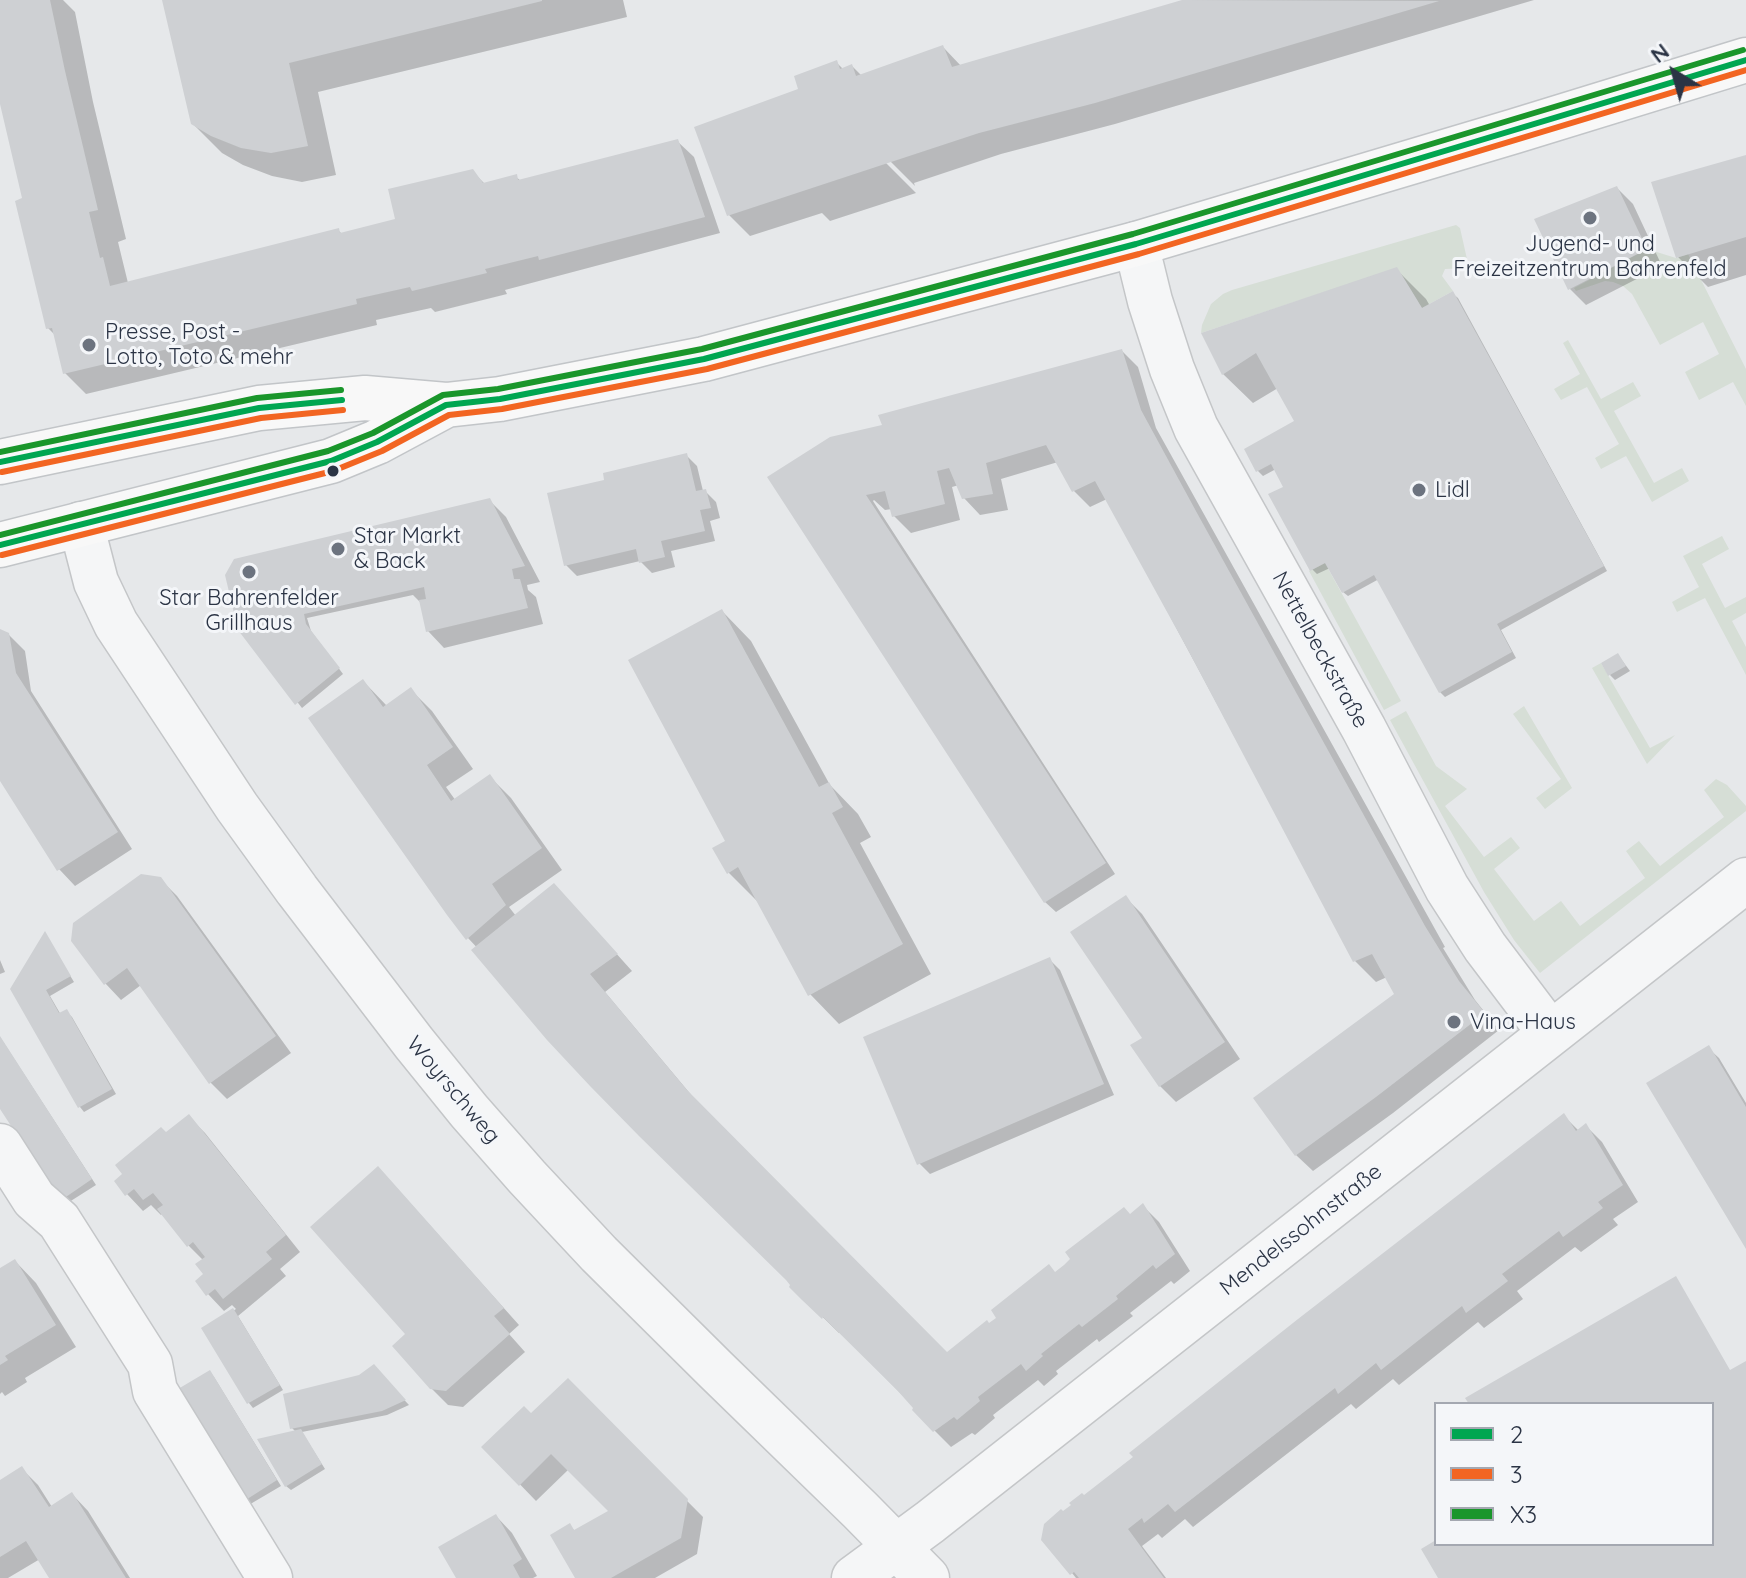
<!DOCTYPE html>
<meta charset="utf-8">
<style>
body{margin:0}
#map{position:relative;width:1746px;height:1578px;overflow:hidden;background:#e6e8ea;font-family:Quicksand,sans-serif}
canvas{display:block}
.legend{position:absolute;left:1434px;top:1402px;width:280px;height:144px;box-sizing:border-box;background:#f4f6f9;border:2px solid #a4a8b1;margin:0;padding:10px 14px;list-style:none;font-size:24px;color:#2b3445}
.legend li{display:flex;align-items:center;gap:16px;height:40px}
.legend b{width:40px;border:2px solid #a4a8b1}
.north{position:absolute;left:1634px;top:32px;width:80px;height:80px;-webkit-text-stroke:6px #f4f6f9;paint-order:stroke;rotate:323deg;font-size:22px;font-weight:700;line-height:32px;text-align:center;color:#2b3445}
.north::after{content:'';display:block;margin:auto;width:28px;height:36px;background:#2b3445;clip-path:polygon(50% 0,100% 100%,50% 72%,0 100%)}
</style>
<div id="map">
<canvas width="1746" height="1578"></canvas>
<ul class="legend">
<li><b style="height:10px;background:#00a651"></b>2</li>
<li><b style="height:10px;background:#f26522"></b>3</li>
<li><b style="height:10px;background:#1a962b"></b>X3</li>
</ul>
<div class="north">N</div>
</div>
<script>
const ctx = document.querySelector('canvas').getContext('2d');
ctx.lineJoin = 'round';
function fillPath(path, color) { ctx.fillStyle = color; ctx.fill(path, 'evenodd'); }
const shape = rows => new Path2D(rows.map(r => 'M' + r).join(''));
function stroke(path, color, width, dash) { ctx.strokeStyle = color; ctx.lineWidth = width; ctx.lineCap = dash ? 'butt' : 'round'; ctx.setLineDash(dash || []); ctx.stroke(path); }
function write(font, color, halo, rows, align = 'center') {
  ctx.font = font + ' Quicksand,sans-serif'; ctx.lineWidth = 6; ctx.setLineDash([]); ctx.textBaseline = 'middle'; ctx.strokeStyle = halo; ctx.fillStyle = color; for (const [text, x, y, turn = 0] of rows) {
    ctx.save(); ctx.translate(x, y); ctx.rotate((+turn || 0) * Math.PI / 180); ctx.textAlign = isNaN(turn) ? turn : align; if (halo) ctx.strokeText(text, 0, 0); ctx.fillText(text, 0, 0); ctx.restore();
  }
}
fillPath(shape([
 [1456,225,1460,228,1469,268,1445,269,1442,276,1453,291,1422,308,1397,268,1201,333,1202,325,1211,304,1223,294,1232,290],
 [1647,249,1676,258,1688,254,1746,369,1746,406,1733,382,1699,400,1685,372,1719,354,1703,322,1660,345,1632,294,1623,286,1613,282,1605,281,1576,291,1574,288],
 [1568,340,1601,399,1633,382,1641,396,1614,411,1654,483,1682,468,1689,481,1652,502,1626,456,1601,469,1595,458,1619,444,1587,387,1561,400,1554,389,1580,374,1563,343],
 [1722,536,1729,549,1702,564,1725,608,1746,597,1746,613,1732,621,1746,647,1746,675,1705,598,1677,612,1672,602,1699,587,1683,556],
 [1325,563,1401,701,1384,710,1309,571],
 [1601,663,1650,748,1675,735,1647,764,1592,668],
 [1524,706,1572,788,1545,809,1536,798,1561,779,1513,714],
 [1406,711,1436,766,1467,789,1445,806,1484,857,1511,837,1520,848,1494,869,1534,921,1561,901,1580,926,1645,878,1626,851,1639,841,1660,866,1724,817,1704,790,1716,779,1727,785,1746,806,1746,811,1540,973,1514,940,1484,892,1390,720]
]), '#d6ded6');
fillPath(shape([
 [0,0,63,0,75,12,93,102,126,239,118,242,128,283,338,230,342,234,398,221,472,171,486,185,516,177,521,181,677,141,694,157,720,233,505,290,507,294,435,312,431,308,376,320,377,325,86,394,65,373,57,337,48,328,24,199,0,90],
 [164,0,623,0,627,17,318,92,336,175,302,182,272,176,243,165,222,153,192,123],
 [1189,0,1534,0,1115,124,1001,154,914,183,915,186,890,161,884,161,916,193,830,221,822,213,750,236,729,215,800,90,836,62,844,70,852,66,862,76,943,47,962,67],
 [1746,159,1746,275,1708,287,1678,257],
 [1617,188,1633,204,1662,266,1586,305,1570,289,1537,220],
 [1397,270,1426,299,1430,306,1453,294,1458,298,1607,571,1501,630,1516,658,1445,697,1440,692,1379,579,1348,596,1343,592,1330,568,1317,574,1312,569,1286,488,1276,469,1263,476,1258,471,1246,450,1297,422,1278,388,1253,403,1223,374,1204,334],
 [1122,351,1138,367,1156,428,1445,947,1443,948,1475,1000,1499,1030,1393,1113,1313,1171,1296,1155,1397,995,1387,977,1376,982,1355,961,1107,499,1090,507,1074,491,1058,462,1001,479,1008,510,980,515,964,498,959,485,952,487,960,520,911,533,894,516,892,509,885,510,874,500,873,501,1115,874,1056,912,1045,902,770,478,885,426],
 [686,455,697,466,703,491,705,491,716,502,720,518,710,521,715,541,671,551,675,567,652,573,640,561,577,576,566,565,606,481],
 [489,500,506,517,540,582,527,585,528,590,536,597,543,624,444,648,428,631,422,604,413,595,307,618,311,631,343,674,302,708,240,629],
 [722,611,751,641,830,785,858,814,871,837,860,843,931,974,839,1024,810,994,758,902,729,873],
 [0,632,8,634,25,651,31,691,132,849,75,886,59,869,0,777],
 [1618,655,1630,671,1615,680,1610,675],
 [363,681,387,706,411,690,432,711,473,769,446,787,456,801,490,777,511,798,562,870,509,907,516,916,570,902,632,971,605,992,703,1109,947,1354,989,1326,1143,1206,1159,1222,1190,1271,1174,1284,1171,1281,1130,1313,1133,1316,1099,1342,1097,1339,1056,1371,1058,1374,1044,1386,1038,1380,993,1415,995,1418,975,1435,972,1433,951,1447,914,1410,915,1408,840,1332,839,1333,792,1287,793,1285,468,938,448,914],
 [160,879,177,896,291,1053,227,1099,211,1083,141,985,121,1000,105,983],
 [1126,898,1142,914,1240,1059,1176,1102,1160,1086],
 [45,934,74,982,50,996,61,1015,67,1012,72,1017,116,1094,84,1112,80,1107,13,989],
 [1049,959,1060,970,1114,1095,930,1174,919,1163],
 [0,960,5,972,0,974],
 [0,1037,96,1185,66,1204,0,1105],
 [1708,1048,1719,1058,1746,1103,1746,1245],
 [1564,1116,1579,1131,1586,1126,1602,1142,1638,1202,1613,1219,1618,1225,1581,1252,1575,1247,1517,1291,1523,1299,1484,1328,1478,1322,1399,1385,1393,1379,1356,1409,1351,1404,1193,1527,1185,1519,1162,1538,1158,1534,1142,1546,1166,1578,1076,1578,1072,1573,1063,1513],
 [189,1117,205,1133,300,1252,280,1269,286,1276,238,1316,283,1390,253,1408,249,1403,204,1329,236,1309,232,1305,224,1311,208,1294,203,1260,189,1246,163,1213,161,1215,151,1205,143,1211,127,1194,166,1134],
 [394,1185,519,1325,509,1334,525,1352,463,1407,448,1405,431,1388],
 [15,1261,36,1283,76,1347,25,1378,27,1382,5,1396,2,1392,0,1394,0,1270],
 [373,1367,409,1405,387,1415,302,1432,325,1469,291,1490,286,1486,296,1432,292,1428],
 [210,1372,214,1377,281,1486,247,1506],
 [568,1381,703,1517,697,1554,655,1578,578,1578,570,1526,576,1532,611,1512,569,1469,536,1501,484,1447,532,1416],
 [22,1469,38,1485,52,1507,72,1494,88,1511,130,1578,51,1578,40,1559,8,1578,0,1578,0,1483],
 [496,1516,512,1533,537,1576,533,1578,458,1578]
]), '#0003');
fillPath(shape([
 [0,0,50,0,65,71,98,210,89,212,100,258,103,257,110,286,339,228,340,233,395,219,388,189,473,169,483,183,517,174,518,180,678,139,705,217,539,260,538,256,485,269,487,273,412,291,410,287,356,299,357,304,63,374,52,328,46,329,15,201,22,198,0,104],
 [162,0,542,0,542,1,289,63,308,146,271,153,241,148,211,136,191,124],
 [1182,0,1439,1,1095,103,979,133,727,216,694,127,798,89,794,76,837,60,840,69,852,64,856,76,943,45,952,67],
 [1746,155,1746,237,1676,258,1651,182],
 [1617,186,1647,249,1568,290,1534,219],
 [1397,267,1422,308,1453,291,1604,566,1497,624,1512,652,1439,693,1374,575,1342,593,1325,563,1310,571,1268,494,1283,487,1271,464,1256,472,1244,449,1294,421,1256,353,1222,375,1201,333],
 [1122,349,1141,410,1197,513,1425,926,1459,981,1485,1013,1376,1097,1295,1156,1253,1098,1394,994,1372,954,1353,962,1188,650,1095,481,1072,492,1046,445,986,463,993,494,962,499,949,468,937,471,945,504,892,517,885,491,866,495,1106,863,1044,903,767,477,830,437,882,425,878,415],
 [687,453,696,491,706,489,711,508,700,510,705,531,661,541,665,557,639,563,636,549,564,566,547,493,604,480,603,473],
 [490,498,525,566,512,569,514,579,520,579,528,608,426,632,419,600,426,599,424,587,304,614,306,624,340,668,295,705,238,630,225,575,234,559],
 [722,609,819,787,829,782,843,807,832,813,903,944,808,996,738,867,727,874,712,848,725,841,628,660],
 [0,629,9,633,16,673,118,832,57,871,0,781],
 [1618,653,1626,666,1608,676,1601,663],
 [363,679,383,707,411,687,453,747,427,765,451,801,490,774,542,848,492,884,506,905,466,940,447,915,308,718],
 [141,874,161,877,276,1036,209,1084,127,968,104,985,71,941,73,923],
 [554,883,618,954,590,974,687,1090,947,1352,987,1320,989,1323,996,1318,991,1310,1049,1264,1055,1272,1064,1265,1070,1259,1065,1252,1124,1207,1130,1214,1143,1203,1175,1254,1156,1269,1153,1265,1116,1296,1118,1299,1082,1327,1079,1324,1041,1354,1043,1356,1026,1371,1021,1364,978,1397,980,1401,957,1420,954,1417,933,1432,912,1410,913,1408,897,1390,823,1317,822,1319,802,1300,789,1287,790,1285,786,1280,639,1136,590,1086,547,1040,471,950],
 [1126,895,1225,1042,1159,1087,1130,1045,1142,1038,1070,932],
 [45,931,71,976,46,990,59,1013,67,1009,112,1089,78,1108,10,989],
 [1050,957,1104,1084,917,1165,863,1037],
 [0,1036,92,1179,60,1201,0,1109],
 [1709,1045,1746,1107,1746,1249,1646,1083],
 [1564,1113,1576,1131,1586,1123,1623,1185,1598,1202,1603,1208,1563,1237,1559,1231,1502,1274,1508,1281,1466,1313,1462,1306,1381,1370,1376,1363,1338,1394,1335,1388,1175,1512,1168,1504,1144,1523,1142,1518,1128,1529,1164,1578,1079,1578,1074,1572,1070,1575,1041,1540,1044,1524,1061,1509,1063,1511,1071,1505,1069,1503,1082,1493,1084,1495,1133,1457,1129,1453,1298,1319],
 [189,1114,286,1235,266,1252,272,1259,223,1299,215,1289,206,1296,195,1281,203,1274,195,1264,205,1257,193,1242,187,1247,157,1209,163,1205,153,1193,143,1200,134,1189,125,1196,114,1181,122,1174,115,1165,161,1127,166,1132],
 [378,1166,504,1308,494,1316,510,1334,446,1391,430,1389,392,1346,405,1334,310,1227],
 [15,1259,56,1325,5,1356,8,1360,0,1365,0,1268],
 [1676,1276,1730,1370,1746,1361,1746,1578,1438,1578,1421,1549,1436,1540,1436,1544,1712,1544,1712,1404,1469,1404,1465,1398],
 [233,1308,280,1385,247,1404,201,1328],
 [374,1364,406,1400,382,1411,290,1429,283,1394,359,1375],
 [210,1370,277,1480,241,1503,173,1392],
 [568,1378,688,1499,681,1538,611,1578,575,1578,550,1535,570,1523,574,1530,608,1511,551,1454,519,1486,481,1447,524,1406,531,1413],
 [301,1429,322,1464,285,1487,257,1439],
 [22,1466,49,1507,72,1492,126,1578,49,1578,26,1541,0,1557,0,1480],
 [496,1514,522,1559,513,1565,520,1578,456,1578,438,1547]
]), '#ced0d3');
const minor = shape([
 [1136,244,1150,301,1172,369,1196,428,1364,729,1447,888,1485,947,1550,1033],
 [81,524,96,582,116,624,237,807,297,890,414,1043,469,1111,527,1177,599,1254,716,1370,860,1510,927,1578],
 [0,1146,34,1199,59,1221,150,1364,155,1391,270,1578],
 [854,1578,930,1522,1746,880]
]);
const major = shape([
 [0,462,259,408,365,398,446,405,500,399,704,359,1136,244,1515,131,1746,60],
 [0,545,331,461,377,442,446,405]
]);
stroke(minor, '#c4c6c8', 47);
stroke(major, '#c2c5c8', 47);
stroke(minor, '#f5f6f7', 44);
stroke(major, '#f8f8f8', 44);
stroke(shape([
 [0,462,259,408,342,400],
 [0,545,331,461,377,442,446,405,500,399,704,359,1136,244,1746,60]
]), '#00a651', 6);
stroke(shape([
 [2,472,261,418,343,410],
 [2,555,333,471,382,451,449,415,502,409,707,369,1139,254,1746,70]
]), '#f26522', 6);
stroke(shape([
 [0,452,257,398,341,390],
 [0,535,328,451,373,433,443,395,498,389,702,349,1133,234,1743,50]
]), '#1a962b', 6);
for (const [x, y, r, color] of [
 [1590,218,8,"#6c737f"],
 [89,345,8,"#6c737f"],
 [333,471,7,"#2b3445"],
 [1419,490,8,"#6c737f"],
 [338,549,8,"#6c737f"],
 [249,572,8,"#6c737f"],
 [1454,1022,8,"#6c737f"]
]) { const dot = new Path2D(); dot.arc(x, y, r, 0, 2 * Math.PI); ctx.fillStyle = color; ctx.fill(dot); stroke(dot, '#f4f6f9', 3); }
write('22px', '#2b3445', '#f4f6f9', [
 ["Jugend- und",1590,244,"center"],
 ["Freizeitzentrum Bahrenfeld",1590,269,"center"],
 ["Presse, Post -",105,332],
 ["Lotto, Toto & mehr",105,357],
 ["Lidl",1435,490],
 ["Star Markt",354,536],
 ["& Back",354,561],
 ["Star Bahrenfelder",249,598,"center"],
 ["Grillhaus",249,623,"center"],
 ["Vina-Haus",1470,1022]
], 'left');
write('22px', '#2b3445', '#f4f6f9', [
 ["Nettelbeckstraße",1320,650,61],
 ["Woyrschweg",453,1090,50],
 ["Mendelssohnstraße",1301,1230,-38]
]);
</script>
